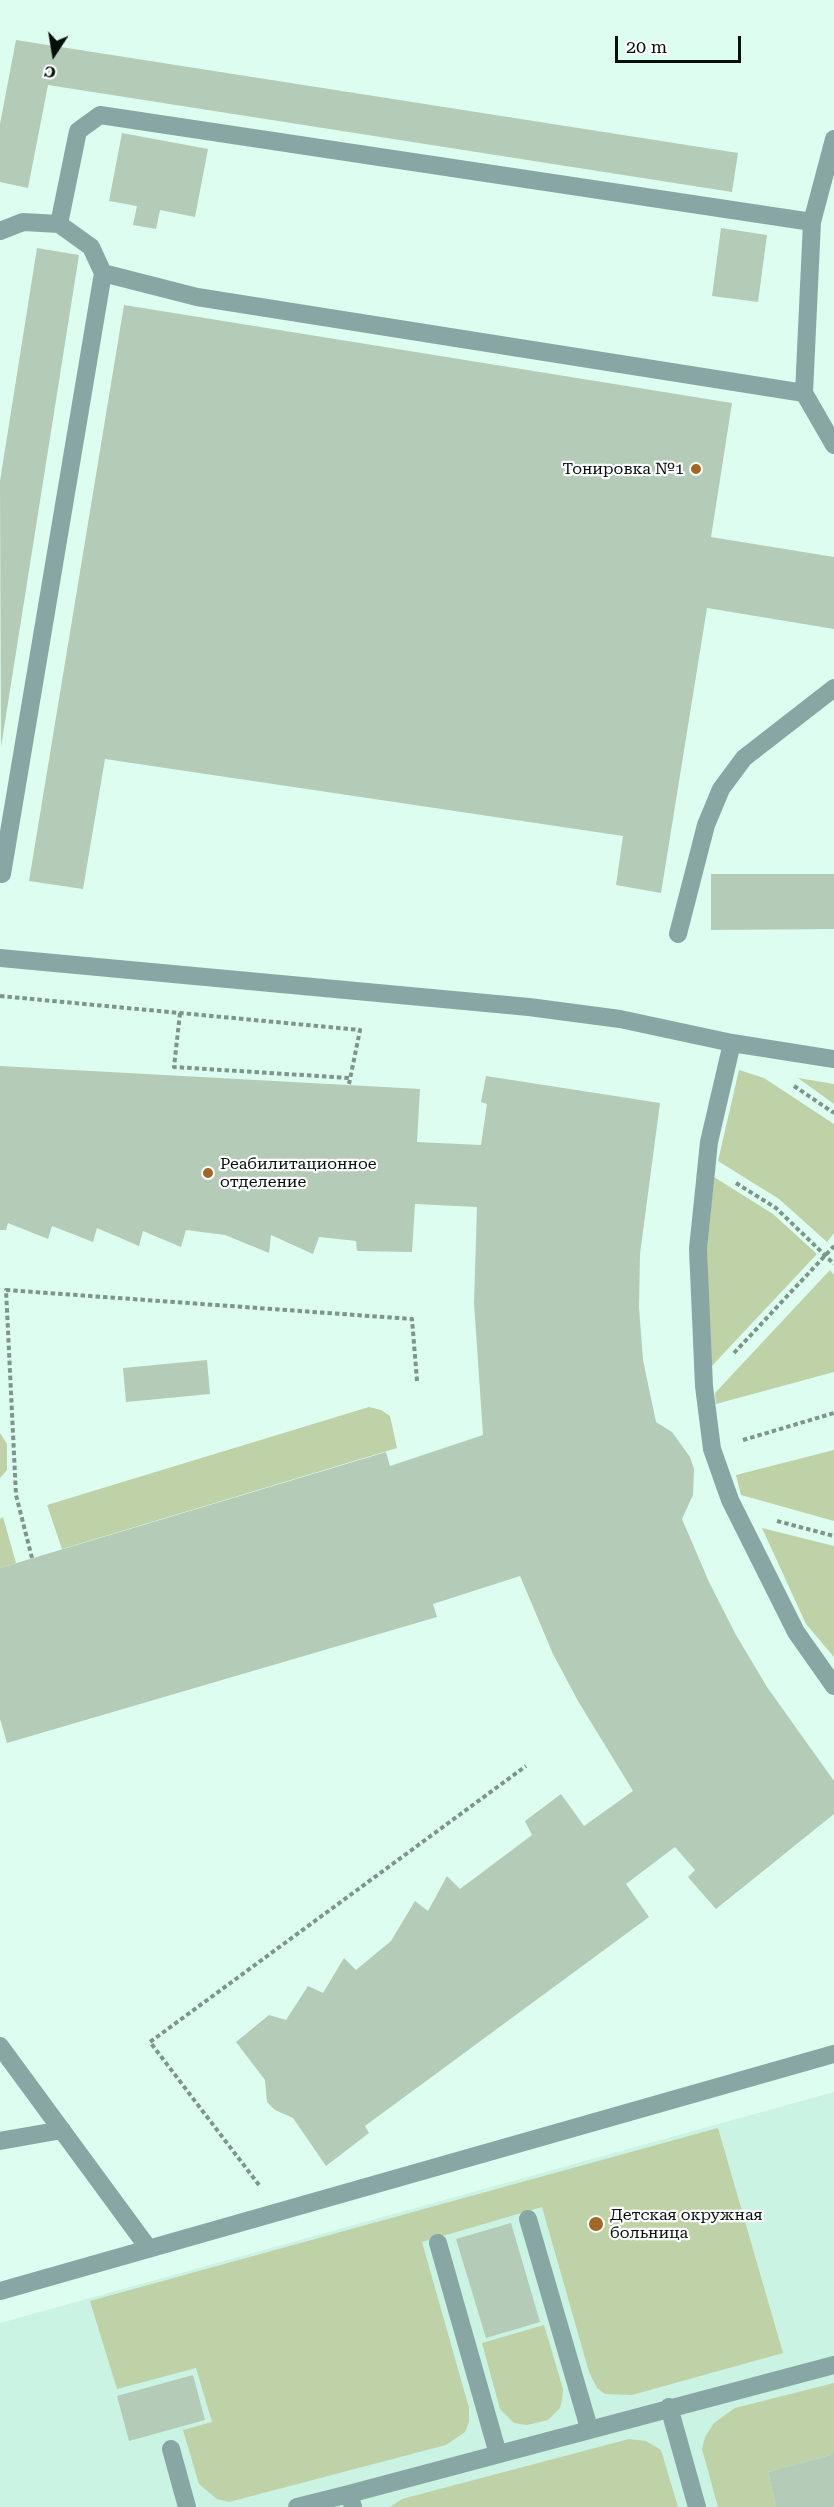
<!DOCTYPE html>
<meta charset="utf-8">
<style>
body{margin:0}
#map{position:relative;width:834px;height:2507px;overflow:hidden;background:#ddfdf0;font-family:"Roboto Serif",serif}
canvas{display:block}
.north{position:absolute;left:24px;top:24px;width:60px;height:60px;-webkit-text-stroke:4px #fff;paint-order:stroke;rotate:192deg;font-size:16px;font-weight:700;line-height:24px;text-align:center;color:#040e0b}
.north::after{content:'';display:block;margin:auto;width:21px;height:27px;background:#040e0b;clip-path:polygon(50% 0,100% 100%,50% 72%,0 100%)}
.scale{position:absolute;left:615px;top:36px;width:126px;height:27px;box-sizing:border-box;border:3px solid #040e0b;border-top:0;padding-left:8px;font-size:18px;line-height:21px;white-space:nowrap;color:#040e0b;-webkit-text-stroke:4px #fff;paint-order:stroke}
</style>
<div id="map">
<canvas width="834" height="2507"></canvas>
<div class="north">С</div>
<div class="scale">20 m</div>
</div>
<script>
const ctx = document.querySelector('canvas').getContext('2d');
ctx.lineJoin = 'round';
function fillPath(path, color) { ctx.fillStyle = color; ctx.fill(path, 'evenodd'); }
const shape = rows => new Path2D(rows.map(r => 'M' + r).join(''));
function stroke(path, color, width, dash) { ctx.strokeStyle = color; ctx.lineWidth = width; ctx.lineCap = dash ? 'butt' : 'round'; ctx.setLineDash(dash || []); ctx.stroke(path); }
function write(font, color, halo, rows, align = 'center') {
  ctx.font = font + ' "Roboto Serif",serif'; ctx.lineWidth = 4.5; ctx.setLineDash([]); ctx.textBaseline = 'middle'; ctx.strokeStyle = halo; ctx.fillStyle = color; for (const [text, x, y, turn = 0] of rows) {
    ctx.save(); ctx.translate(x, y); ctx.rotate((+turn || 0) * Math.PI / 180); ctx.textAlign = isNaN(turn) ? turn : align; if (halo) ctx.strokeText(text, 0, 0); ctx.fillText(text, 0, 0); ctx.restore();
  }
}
fillPath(shape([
 [834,2092,834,2507,0,2507,0,2323]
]), '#caf3e3');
fillPath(shape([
 [739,1070,764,1078,834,1124,834,1233,827,1242,779,1199,718,1161],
 [798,1078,834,1084,834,1104],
 [714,1177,773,1214,817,1254,709,1369,707,1248],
 [830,1270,834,1275,834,1372,716,1404,715,1393],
 [369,1407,381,1410,390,1416,397,1448,62,1549,47,1505],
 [0,1433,7,1444,7,1470,0,1478],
 [834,1450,834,1521,741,1495,736,1475],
 [3,1517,16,1563,0,1568,0,1519],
 [762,1528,834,1546,834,1657,806,1624],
 [718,2128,783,2353,632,2395,605,2394,597,2388,589,2372,542,2207,422,2242,469,2408,469,2422,465,2432,446,2445,229,2502,217,2499,199,2484,183,2430,212,2422,196,2368,117,2389,90,2301],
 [544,2325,563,2389,562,2400,560,2408,548,2420,527,2425,514,2423,500,2409,482,2343],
 [834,2383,834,2454,768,2472,776,2507,718,2507,702,2449,705,2437,714,2423,735,2408],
 [629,2439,646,2441,661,2450,678,2507,390,2507,402,2499]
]), '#bed1a7');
fillPath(shape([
 [16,40,738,153,732,192,48,85,28,188,0,182,0,124],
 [122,133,208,149,195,217,160,210,156,229,133,225,137,206,109,201],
 [721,228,767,235,758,302,712,296],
 [37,248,79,255,1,747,0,481],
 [124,305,732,403,711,537,834,557,834,629,707,608,661,893,616,885,623,836,105,759,83,889,29,881],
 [711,874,834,874,834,929,711,930],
 [0,1066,420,1089,417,1142,481,1145,487,1104,481,1102,486,1076,660,1103,640,1254,639,1307,643,1360,656,1422,672,1432,690,1457,694,1469,693,1495,682,1519,709,1582,736,1635,767,1687,834,1781,834,1814,716,1909,688,1877,695,1870,675,1847,626,1884,649,1917,365,2126,369,2133,326,2166,293,2118,275,2110,267,2102,265,2080,236,2042,269,2015,286,2020,308,1986,323,1993,344,1958,356,1970,391,1941,415,1901,428,1911,447,1876,460,1889,532,1835,525,1821,561,1794,584,1826,633,1791,578,1701,553,1654,520,1576,433,1604,437,1617,7,1743,0,1719,0,1568,386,1452,390,1466,483,1435,474,1303,477,1207,415,1204,412,1252,357,1251,356,1241,319,1237,313,1254,271,1235,269,1253,225,1235,186,1230,181,1247,143,1231,139,1246,97,1228,93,1242,52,1226,48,1239,8,1223,6,1230,0,1230],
 [207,1360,210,1394,126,1402,123,1368],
 [511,2223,540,2322,486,2338,456,2239],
 [193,2375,205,2420,129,2441,117,2396],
 [834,2454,834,2507,776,2507,768,2472]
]), '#b4cbb7');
stroke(shape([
 [0,996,360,1030,349,1084],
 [180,1013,174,1067,350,1078],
 [794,1086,834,1113],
 [736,1183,776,1208,834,1264],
 [734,1353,834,1246],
 [743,1440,834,1413],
 [777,1521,834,1536],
 [32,1558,16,1495,6,1290,412,1319,417,1381],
 [259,2185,150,2042,526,1766]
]), '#7e958c', 4, [4.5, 3]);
stroke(shape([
 [812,222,834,139],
 [59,224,78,131,100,115,812,222,804,393],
 [0,231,23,222,59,224,91,247,103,273,197,297,804,393,834,445],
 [2,874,103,273],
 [678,934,706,825,721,789,744,758,834,688],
 [0,958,529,1007,620,1019,732,1043,834,1059],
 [732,1043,709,1142,698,1249,704,1386,712,1449,730,1500,796,1632,834,1686],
 [0,2046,149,2249],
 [0,2141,62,2130],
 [528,2219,589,2428],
 [438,2243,498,2454],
 [0,2291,834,2054],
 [669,2407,697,2507],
 [171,2449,187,2507],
 [297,2507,349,2494],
 [353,2507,349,2494,834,2365]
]), '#88a7a4', 18);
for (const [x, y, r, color] of [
 [696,469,6,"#a06726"],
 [208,1173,6,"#a06726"],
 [596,2224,8,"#a06726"]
]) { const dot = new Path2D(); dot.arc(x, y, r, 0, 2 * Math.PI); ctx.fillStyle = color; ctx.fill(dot); stroke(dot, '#fff', 2); }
write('16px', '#040e0b', '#fff', [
 ["Тонировка №1",684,469,"right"],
 ["Реабилитационное",220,1164],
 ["отделение",220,1182],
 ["Детская окружная",610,2215],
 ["больница",610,2233]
], 'left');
</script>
